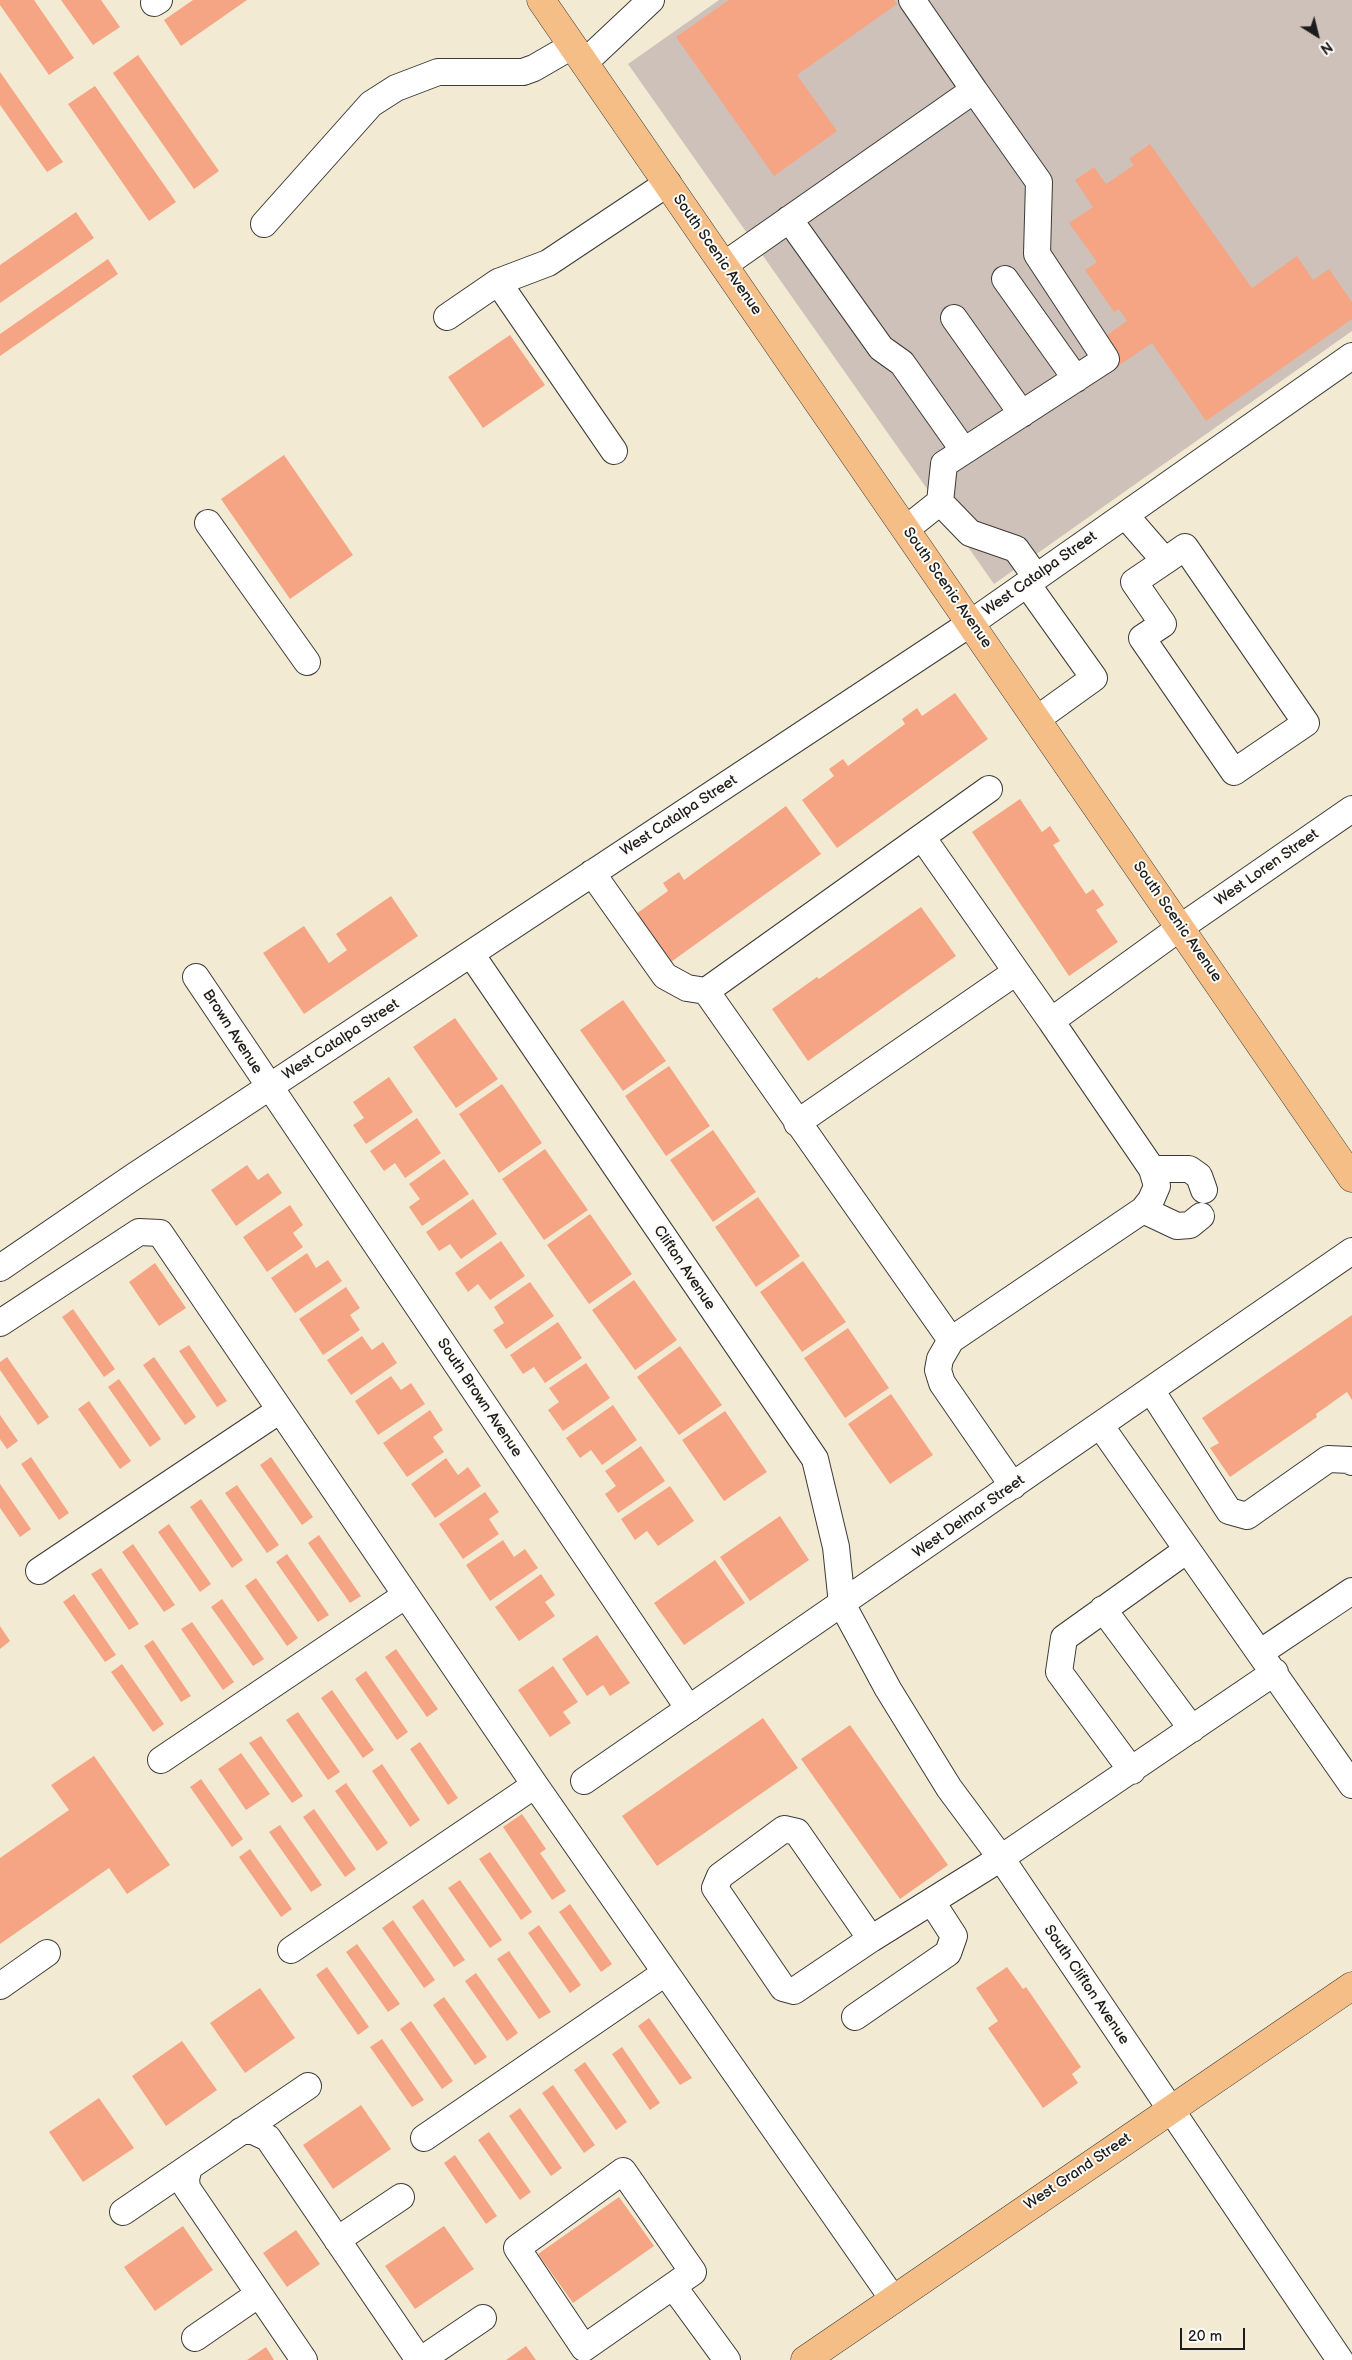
<!DOCTYPE html>
<style>
body{margin:0}
#map{position:relative;width:1352px;height:2360px;overflow:hidden;background:#f3ead3;font-family:"Balsamiq Sans",sans-serif}
canvas{display:block}
.north{position:absolute;left:1292px;top:10px;width:50px;height:50px;-webkit-text-stroke:4px #fdfcf7;paint-order:stroke;rotate:144deg;font-size:14px;font-weight:700;line-height:20px;text-align:center;color:#1c1c1c}
.north::after{content:'';display:block;margin:auto;width:18px;height:22px;background:#1c1c1c;clip-path:polygon(50% 0,100% 100%,50% 72%,0 100%)}
.scale{position:absolute;left:1180px;top:2328px;width:65px;height:22px;box-sizing:border-box;border:2px solid #1c1c1c;border-top:0;padding-left:6px;font-size:15px;line-height:18px;white-space:nowrap;color:#1c1c1c;-webkit-text-stroke:4px #fdfcf7;paint-order:stroke}
</style>
<div id="map">
<canvas width="1352" height="2360"></canvas>
<div class="north">N</div>
<div class="scale">20 m</div>
</div>
<script>
const ctx = document.querySelector('canvas').getContext('2d');
ctx.lineJoin = 'round';
function fillPath(path, color) { ctx.fillStyle = color; ctx.fill(path, 'evenodd'); }
const shape = rows => new Path2D(rows.map(r => 'M' + r).join(''));
function stroke(path, color, width, dash) { ctx.strokeStyle = color; ctx.lineWidth = width; ctx.lineCap = dash ? 'butt' : 'round'; ctx.setLineDash(dash || []); ctx.stroke(path); }
function write(font, color, halo, rows, align = 'center') {
  ctx.font = font + ' "Balsamiq Sans",sans-serif'; ctx.lineWidth = 4; ctx.setLineDash([]); ctx.textBaseline = 'middle'; ctx.strokeStyle = halo; ctx.fillStyle = color; for (const [text, x, y, turn = 0] of rows) {
    ctx.save(); ctx.translate(x, y); ctx.rotate((+turn || 0) * Math.PI / 180); ctx.textAlign = isNaN(turn) ? turn : align; if (halo) ctx.strokeText(text, 0, 0); ctx.fillText(text, 0, 0); ctx.restore();
  }
}
fillPath(shape([
 [719,0,1352,0,1352,331,994,584,628,64]
]), '#cec1ba');
fillPath(shape([
 [0,0,34,0,74,58,49,75,0,5],
 [61,0,101,0,120,27,93,45],
 [193,0,247,0,181,46,164,20],
 [729,0,894,0,897,4,797,75,837,131,774,176,676,37],
 [138,55,219,171,194,189,113,73],
 [0,72,63,162,47,172,0,105],
 [95,86,176,202,149,221,68,104],
 [1150,144,1252,288,1297,256,1313,280,1329,269,1352,302,1352,319,1206,421,1152,343,1118,366,1100,340,1127,321,1119,309,1114,312,1085,270,1097,262,1069,223,1093,207,1075,180,1094,167,1106,184,1134,165,1129,159],
 [76,212,94,238,0,303,0,265],
 [108,259,118,274,0,356,0,334],
 [510,335,545,385,483,428,448,377],
 [284,455,353,555,290,599,221,499],
 [955,693,988,739,837,848,802,800,834,776,829,769,843,759,848,766,905,724,902,719,917,708,922,716],
 [1020,799,1042,832,1050,826,1060,841,1053,845,1086,894,1093,889,1104,905,1096,910,1118,942,1069,976,972,832],
 [786,806,821,854,671,962,636,914,668,891,663,883,679,872,684,880],
 [391,896,418,936,304,1014,263,953,304,926,329,963,347,950,336,934],
 [921,907,956,956,808,1061,772,1009,817,977,819,979],
 [623,1000,666,1061,623,1091,580,1030],
 [455,1018,498,1079,456,1108,413,1047],
 [669,1066,710,1126,666,1156,625,1096],
 [389,1077,413,1112,366,1144,353,1125,364,1118,353,1102],
 [502,1084,542,1143,499,1173,459,1114],
 [417,1118,441,1153,405,1178,395,1163,384,1171,370,1151],
 [713,1130,756,1192,713,1222,670,1160],
 [545,1149,588,1210,544,1240,502,1179],
 [444,1159,469,1194,422,1226,409,1207,420,1199,409,1184],
 [247,1165,258,1180,268,1173,282,1193,236,1226,211,1190],
 [758,1197,800,1256,756,1287,715,1227],
 [473,1199,497,1234,461,1259,450,1244,439,1251,426,1232],
 [290,1205,303,1225,293,1233,303,1247,267,1272,243,1237],
 [590,1214,632,1274,589,1304,547,1245],
 [501,1241,525,1276,490,1300,478,1284,468,1292,455,1273],
 [307,1253,316,1268,328,1260,342,1281,295,1313,271,1278],
 [803,1261,846,1322,802,1352,760,1292],
 [155,1263,186,1308,159,1326,129,1282],
 [634,1280,677,1340,635,1370,592,1310],
 [530,1282,554,1316,506,1349,493,1330,504,1323,494,1307],
 [346,1287,360,1308,350,1315,360,1330,323,1355,299,1319],
 [73,1309,115,1369,104,1377,62,1317],
 [1352,1315,1352,1400,1347,1392,1316,1414,1317,1417,1230,1477,1210,1448,1219,1443,1202,1418],
 [558,1322,582,1358,545,1383,534,1367,523,1374,510,1355],
 [848,1328,889,1388,845,1418,804,1358],
 [362,1336,372,1350,383,1342,397,1363,351,1395,327,1360],
 [189,1345,227,1401,217,1407,179,1351],
 [680,1346,722,1405,679,1435,637,1377],
 [7,1357,49,1417,38,1425,0,1370,0,1362],
 [154,1357,196,1417,185,1425,143,1365],
 [586,1363,610,1398,563,1431,548,1410,559,1402,549,1388],
 [391,1376,401,1390,411,1383,425,1404,378,1435,355,1401],
 [119,1379,161,1439,150,1447,108,1387],
 [891,1394,933,1455,890,1484,848,1424],
 [89,1401,131,1461,120,1469,78,1409],
 [613,1405,637,1440,602,1465,591,1450,580,1458,566,1438],
 [430,1410,443,1430,433,1437,444,1452,407,1477,383,1443],
 [725,1411,767,1472,724,1501,682,1440],
 [0,1415,18,1441,7,1449,0,1439],
 [641,1446,665,1481,618,1513,605,1494,616,1486,605,1471],
 [31,1457,69,1513,59,1520,21,1464],
 [271,1457,313,1517,302,1525,260,1465],
 [446,1458,458,1475,468,1467,481,1486,435,1518,411,1484],
 [0,1484,31,1529,20,1537,0,1508],
 [237,1485,279,1545,267,1553,225,1493],
 [670,1486,694,1521,658,1546,647,1531,635,1540,621,1519],
 [485,1492,499,1512,489,1519,499,1534,463,1559,439,1524],
 [201,1499,243,1560,232,1568,190,1507],
 [780,1516,809,1560,750,1601,720,1557],
 [169,1524,211,1584,200,1592,158,1532],
 [319,1535,361,1596,350,1603,308,1543],
 [503,1540,514,1557,525,1549,538,1568,490,1601,466,1565],
 [133,1544,175,1605,164,1612,122,1552],
 [287,1554,329,1615,318,1622,276,1562],
 [715,1560,745,1603,684,1645,654,1603],
 [101,1568,139,1624,129,1630,91,1574],
 [541,1574,555,1595,545,1602,555,1616,519,1641,495,1607],
 [256,1578,298,1638,287,1646,245,1586],
 [74,1594,116,1655,105,1662,63,1602],
 [222,1599,264,1659,253,1666,211,1607],
 [192,1622,234,1682,223,1690,181,1629],
 [0,1626,10,1641,0,1649],
 [597,1635,630,1683,610,1696,603,1685,587,1696,562,1659],
 [153,1640,191,1696,181,1702,144,1646],
 [396,1649,438,1709,427,1717,385,1657],
 [122,1664,164,1724,153,1732,111,1672],
 [553,1666,578,1702,563,1712,571,1723,550,1737,518,1690],
 [366,1671,408,1732,397,1740,355,1679],
 [332,1690,374,1750,363,1758,321,1698],
 [298,1712,340,1772,328,1780,286,1720],
 [763,1718,798,1768,657,1866,622,1816],
 [850,1725,948,1865,900,1899,801,1759],
 [261,1736,303,1796,292,1803,249,1743],
 [420,1742,458,1798,448,1805,410,1749],
 [241,1753,270,1794,246,1810,218,1769],
 [94,1756,170,1865,127,1894,109,1868,0,1944,0,1858,69,1810,51,1785],
 [382,1764,420,1820,410,1827,372,1771],
 [201,1779,243,1839,232,1847,190,1787],
 [346,1783,388,1843,377,1851,335,1791],
 [314,1809,356,1869,345,1877,303,1817],
 [522,1814,546,1849,540,1853,566,1891,552,1900,503,1827],
 [280,1825,322,1885,311,1892,269,1832],
 [250,1849,292,1909,281,1917,239,1857],
 [490,1852,532,1912,521,1920,479,1859],
 [460,1880,502,1940,490,1948,448,1888],
 [423,1899,465,1960,454,1967,412,1907],
 [570,1904,612,1964,601,1972,559,1912],
 [393,1920,435,1980,424,1988,382,1928],
 [539,1925,581,1985,570,1993,528,1933],
 [357,1944,400,2004,388,2012,346,1952],
 [509,1951,551,2012,539,2019,497,1959],
 [327,1967,369,2027,358,2035,316,1975],
 [1007,1967,1023,1989,1026,1987,1081,2067,1072,2074,1078,2083,1043,2108,988,2028,998,2021,976,1988],
 [476,1973,518,2033,507,2041,465,1981],
 [260,1988,295,2038,245,2073,210,2023],
 [444,1997,487,2057,475,2065,433,2005],
 [649,2018,692,2078,680,2085,638,2026],
 [411,2021,453,2081,442,2089,400,2029],
 [382,2039,424,2100,412,2107,370,2047],
 [182,2041,217,2090,166,2126,132,2076],
 [622,2047,660,2103,650,2110,612,2054],
 [585,2062,627,2122,616,2130,574,2070],
 [553,2085,595,2145,584,2153,542,2093],
 [99,2098,134,2148,83,2182,49,2132],
 [361,2105,391,2149,333,2189,303,2145],
 [520,2108,562,2168,551,2176,509,2116],
 [489,2132,531,2192,520,2200,478,2140],
 [455,2155,497,2216,486,2224,444,2163],
 [619,2197,654,2246,573,2303,538,2254],
 [183,2226,213,2270,155,2311,124,2267],
 [444,2226,474,2269,415,2309,385,2266],
 [296,2230,320,2264,287,2287,263,2253],
 [526,2346,536,2360,506,2360],
 [266,2347,274,2360,247,2360]
]), '#f6a584');
const minor = shape([
 [154,3,159,0],
 [584,63,651,0],
 [789,219,881,348,902,363,964,451],
 [264,224,371,104,396,88,438,72,523,72,534,68,572,46],
 [724,265,974,90,912,0],
 [1005,279,1076,379],
 [498,282,614,451],
 [447,317,498,282,548,263,668,183],
 [954,318,1022,414],
 [940,502,970,533,1016,549,1036,577],
 [1125,515,1165,561,1134,582,1163,624,1142,638,1234,772,1306,723,1185,547,1165,561],
 [208,523,307,662],
 [906,529,940,502,944,464,1106,359,1037,254,1039,182,974,90],
 [1027,584,1094,678,1037,719],
 [922,837,1051,1021,1181,927,1352,809],
 [592,873,665,976,687,988,706,991,989,789],
 [471,954,815,1459,836,1547,842,1604,888,1689,949,1788,1001,1858,1340,2360],
 [196,977,689,1709],
 [706,991,951,1340],
 [797,1123,1016,972],
 [1152,1169,1189,1169,1199,1176,1204,1190],
 [1143,1210,1177,1226,1190,1225,1201,1216],
 [0,1268,133,1177,971,623,1352,356],
 [0,1323,139,1232,160,1233,535,1785,893,2299],
 [1151,1390,1229,1511,1247,1516,1328,1459,1350,1460,1352,1462],
 [1100,1425,1352,1785],
 [1013,1486,942,1383,938,1370,940,1359,951,1340,1143,1210,1151,1200,1157,1186,1152,1169,1051,1021],
 [39,1571,280,1410],
 [1103,1609,1192,1729],
 [1261,1652,1352,1591],
 [161,1760,406,1595],
 [1132,1771,1059,1672,1064,1638,1187,1550],
 [584,1781,1352,1251],
 [871,1939,797,1832,784,1829,720,1876,715,1888,783,1988,794,1991,871,1939,1001,1858,1275,1672],
 [291,1950,535,1785],
 [0,1986,47,1953],
 [855,2017,948,1953,954,1936,932,1902],
 [241,2131,253,2131,268,2138,419,2360],
 [424,2138,665,1973],
 [189,2167,186,2179,187,2188,304,2360],
 [623,2171,693,2272,584,2348,517,2248,623,2171],
 [123,2212,308,2086],
 [337,2240,401,2197],
 [673,2286,727,2360],
 [195,2338,259,2294],
 [421,2360,483,2318]
]);
const major = shape([
 [541,0,1352,1178],
 [805,2360,1352,1986]
]);
stroke(minor, '#3c3b37', 28);
stroke(major, '#3c3b37', 29);
stroke(minor, '#fff', 26);
stroke(major, '#f6be87', 28);
write('15px', '#1c1c1c', '#fdfcf7', [
 ["South Scenic Avenue",717,255,55],
 ["West Catalpa Street",1040,574,-35],
 ["South Scenic Avenue",947,588,55],
 ["West Catalpa Street",679,816,-33],
 ["West Loren Street",1267,868,-35],
 ["South Scenic Avenue",1177,922,55],
 ["Brown Avenue",232,1032,57],
 ["West Catalpa Street",341,1040,-33],
 ["Clifton Avenue",684,1268,56],
 ["South Brown Avenue",479,1398,56],
 ["West Delmar Street",969,1517,-35],
 ["South Clifton Avenue",1086,1985,56],
 ["West Grand Street",1078,2172,-34]
]);
</script>
